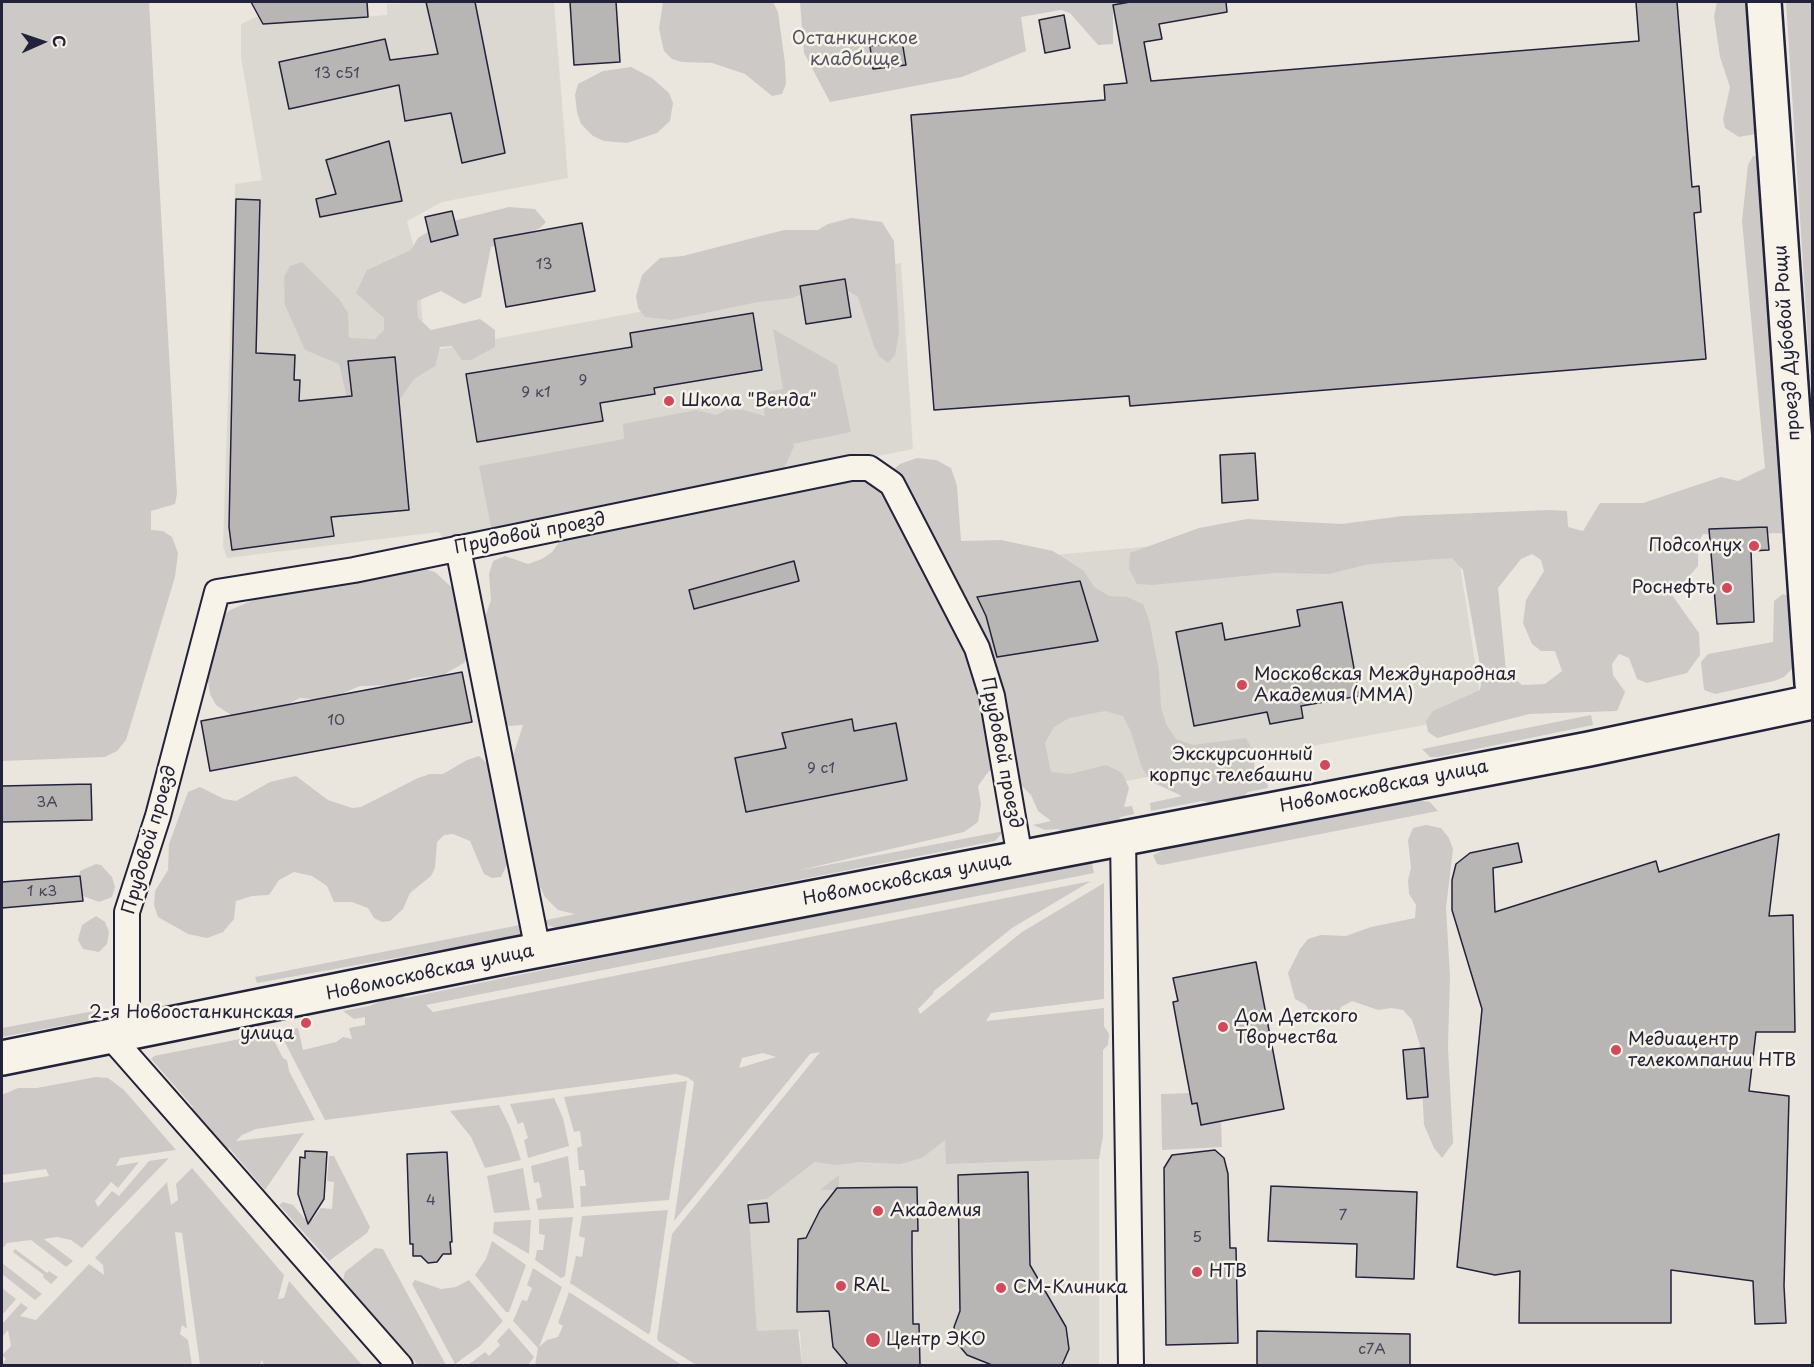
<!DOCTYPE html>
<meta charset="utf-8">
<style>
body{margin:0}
#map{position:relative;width:1814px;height:1367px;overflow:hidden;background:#eae6de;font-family:"Playpen Sans",sans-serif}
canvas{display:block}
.frame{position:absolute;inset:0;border:3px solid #22223b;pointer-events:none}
.north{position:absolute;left:12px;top:12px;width:60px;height:60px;-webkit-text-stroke:4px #f7f3e8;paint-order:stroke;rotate:87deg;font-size:16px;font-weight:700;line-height:24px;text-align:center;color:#22223b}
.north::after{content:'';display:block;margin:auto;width:21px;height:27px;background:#22223b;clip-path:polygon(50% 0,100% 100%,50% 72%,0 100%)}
</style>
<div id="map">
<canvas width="1814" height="1367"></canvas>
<div class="frame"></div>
<div class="north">С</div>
</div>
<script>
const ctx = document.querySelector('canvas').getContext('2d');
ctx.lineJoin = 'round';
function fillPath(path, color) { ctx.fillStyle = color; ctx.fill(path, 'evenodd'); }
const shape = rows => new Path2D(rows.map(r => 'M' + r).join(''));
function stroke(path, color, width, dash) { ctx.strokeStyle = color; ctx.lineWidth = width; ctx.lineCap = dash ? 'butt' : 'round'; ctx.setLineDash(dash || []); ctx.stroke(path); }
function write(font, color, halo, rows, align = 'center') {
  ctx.font = font + ' "Playpen Sans",sans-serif'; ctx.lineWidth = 5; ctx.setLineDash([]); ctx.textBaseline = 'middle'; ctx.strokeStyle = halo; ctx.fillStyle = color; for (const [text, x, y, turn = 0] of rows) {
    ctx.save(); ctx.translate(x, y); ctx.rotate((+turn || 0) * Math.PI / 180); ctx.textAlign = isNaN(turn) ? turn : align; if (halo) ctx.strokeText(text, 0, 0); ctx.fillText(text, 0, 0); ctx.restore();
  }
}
fillPath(shape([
 [422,2,554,2,568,178,442,202,407,221,418,263,425,352,901,263,913,449,447,542,438,532,227,558,223,546,235,184,262,180,241,57,241,24,261,15,263,24,387,15,387,4],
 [1453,519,1483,714,1041,797,965,563],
 [946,1138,946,1164,1099,1159,1099,1365,802,1365,800,1332,757,1332,747,1201,767,1199,826,1154]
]), '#dbd8d2');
fillPath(shape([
 [2,2,149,2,177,494,175,504,151,511,151,530,163,531,172,537,178,553,175,577,126,740,117,751,105,757,2,761],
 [663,2,773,2,778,12,785,63,786,84,782,94,772,96,745,74,712,63,682,62,672,59,664,51,659,29],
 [800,2,1127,2,1113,5,1113,44,1098,45,1070,13,1061,10,1021,17,1026,51,962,77,830,102,804,53],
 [1717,2,1756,2,1760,27,1751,81,1758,93,1762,133,1739,137,1725,128,1723,119,1730,87,1720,57,1714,16],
 [1786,2,1812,2,1812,404],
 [631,67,652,78,669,93,673,103,670,121,657,133,627,143,604,141,593,136,581,124,577,112,575,95,578,84,603,71],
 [1753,156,1765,158,1799,533,1703,534,1698,543,1698,566,1684,582,1670,584,1672,595,1699,633,1700,655,1687,673,1647,683,1637,679,1629,658,1619,654,1612,664,1613,675,1625,692,1617,711,1529,714,1437,738,1428,732,1426,721,1433,711,1480,690,1482,677,1463,570,1452,558,1369,564,1329,574,1275,573,1152,585,1137,584,1129,569,1130,553,1199,528,1247,519,1342,524,1402,516,1550,510,1567,511,1568,527,1583,531,1600,503,1643,503,1721,477,1738,481,1765,468,1742,221,1748,165],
 [1532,554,1541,560,1544,571,1526,600,1523,623,1532,644,1541,651,1555,651,1562,671,1545,684,1522,685,1506,671,1498,588,1521,559],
 [509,207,535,209,546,222,540,228,491,247,481,297,464,304,441,291,417,301,418,318,431,330,480,319,495,330,495,347,471,360,462,360,452,346,440,347,435,366,414,379,393,409,348,402,339,364,305,350,285,305,284,277,290,266,302,262,339,299,348,313,349,338,375,339,384,330,384,318,356,293,367,270,411,250,418,238,441,224],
 [851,218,882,222,894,241,899,333,895,355,888,363,879,356,874,346,858,297,836,283,812,284,802,294,792,298,758,302,671,320,645,317,638,308,636,296,642,275,660,258,683,256,784,230,818,230,828,224],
 [773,329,837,365,851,432,792,444,794,446,780,477,786,491,859,480,877,483,900,464,917,458,936,460,951,468,957,486,961,541,1001,540,1053,551,1084,571,1094,587,1109,596,1127,597,1143,604,1149,620,1159,671,1161,707,1166,724,1176,739,1193,745,1246,738,1255,755,1253,783,1267,781,1268,788,1248,792,1238,801,1221,805,1202,801,1151,811,1150,803,1182,796,1152,782,1142,768,1131,732,1123,716,1105,711,1069,718,1054,727,1045,743,1051,772,1070,774,1106,765,1122,773,1129,788,1124,807,1132,806,1134,814,1121,817,1110,828,1077,841,1058,829,1045,830,1033,825,1051,821,1038,811,1031,795,1006,771,989,771,978,786,981,804,978,822,964,832,796,871,1004,831,995,841,556,928,544,924,542,921,575,914,558,910,545,897,522,849,512,759,523,725,509,726,499,719,482,626,491,600,489,574,493,561,505,556,528,564,542,559,552,552,568,530,492,532,479,466,624,439,623,424,696,410,716,415,726,410,744,410,765,416,761,393,783,389],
 [418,567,435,572,460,595,468,656,464,663,443,675,413,678,397,685,360,686,327,700,300,698,256,721,237,719,216,705,210,694,206,668,216,623,230,610,256,599],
 [1783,594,1792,597,1795,660,1792,669,1784,677,1774,681,1715,694,1704,690,1701,662,1708,654,1773,642,1774,601],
 [1591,715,1593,725,1438,757,1430,757,1422,749],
 [479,756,489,765,511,856,501,877,492,878,484,874,470,841,453,834,444,835,437,842,435,868,431,876,410,893,403,909,390,921,382,922,374,918,368,908,352,902,334,902,327,886,312,876,294,872,279,880,269,895,252,896,236,901,234,919,223,932,207,938,188,934,158,917,154,905,155,891,168,870,169,844,188,792,200,787,224,799,236,801,270,782,296,776,328,800,352,808,361,807,418,778,430,774,443,774,467,760],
 [1416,800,1430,802,1438,811,1162,865,1157,864,1153,855,1168,848],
 [1426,825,1441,828,1449,838,1453,849,1446,908,1450,976,1448,1048,1453,1143,1442,1158,1434,1148,1424,1125,1420,1045,1412,1020,1403,1010,1391,1008,1378,1010,1352,1001,1341,1007,1334,1018,1323,1023,1312,1017,1306,1005,1295,999,1288,973,1300,949,1308,939,1321,935,1346,936,1371,927,1415,918,1416,905,1409,894,1408,880,1411,868,1408,840,1413,828],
 [1091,858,1094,873,426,1005,433,1012,1091,881,1012,928,934,991,933,994,918,1009,920,1014,1022,932,1104,883,1104,999,991,1013,986,1021,1104,1008,1104,1026,1109,1034,1108,1045,1103,1050,1103,1136,1099,1159,946,1164,945,1140,922,1158,900,1164,859,1162,837,1165,815,1162,767,1199,748,1201,757,1331,798,1329,802,1365,696,1365,658,1341,657,1338,672,1234,820,1052,810,1054,674,1221,694,1082,687,1077,676,1074,325,1120,279,1031,298,1028,303,1050,336,1042,343,1037,352,1039,349,1028,365,1025,365,1017,354,1019,343,1011,369,1006,396,995,406,998],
 [763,1053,776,1057,739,1068,742,1058],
 [96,864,101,865,112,877,115,887,112,897,99,902,83,896,77,887,80,871],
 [96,916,105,922,109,932,107,944,99,952,83,949,78,940,82,925],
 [525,924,525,932,517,936,257,983,255,977],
 [105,1009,87,1021,2,1037,2,1028],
 [270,1033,283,1058,287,1060,289,1071,315,1120,256,1129,242,1135,236,1141,304,1133,265,1190,229,1148,225,1152,187,1111,193,1107,151,1059,154,1056],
 [96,1077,108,1078,124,1090,176,1150,120,1158,116,1166,139,1162,118,1188,111,1182,95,1201,98,1207,112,1191,119,1196,149,1161,169,1158,82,1248,71,1240,57,1237,44,1239,73,1261,66,1267,31,1240,7,1243,2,1249,2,1183,49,1176,46,1169,2,1175,2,1095,18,1088,37,1088],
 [687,1081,669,1200,581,1207,580,1186,586,1186,584,1170,579,1170,577,1148,582,1146,580,1131,574,1132,564,1097],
 [1190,1093,1197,1103,1201,1125,1221,1121,1222,1147,1162,1150,1161,1094],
 [554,1098,563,1118,569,1146,528,1158,524,1140,528,1138,523,1122,518,1124,510,1104],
 [499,1105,510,1127,521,1160,485,1168,471,1137,450,1111],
 [329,1156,334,1156,370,1227,367,1233,329,1261,279,1205,283,1202,293,1205,304,1218,313,1219,321,1208,332,1209,334,1182,327,1181],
 [568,1156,574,1208,538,1210,536,1199,542,1197,539,1182,534,1183,531,1166],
 [192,1168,284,1275,278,1299,284,1298,289,1281,362,1365,264,1366,262,1360,260,1365,200,1365,182,1233,175,1232,187,1329,182,1325,180,1334,188,1340,192,1365,2,1365,6,1359,2,1355,11,1346,8,1330,2,1337,2,1324,21,1303,28,1308,20,1316,36,1320,89,1264,104,1275,103,1265,95,1258,167,1182,171,1205,178,1200,176,1184],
 [523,1168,530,1210,494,1213,487,1176],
 [839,1175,839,1190,820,1190],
 [668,1210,650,1333,648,1334,570,1283,576,1256,582,1257,585,1238,579,1236,582,1216],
 [573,1217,565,1276,561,1278,535,1260,537,1250,543,1250,545,1235,539,1234,539,1219],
 [531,1220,529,1254,493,1233,494,1222],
 [492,1241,526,1265,509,1312,506,1312,475,1275,486,1259],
 [375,1248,383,1249,446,1365,418,1365,343,1280,345,1272],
 [15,1249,47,1273,49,1271,58,1277,51,1284,43,1277,44,1275,13,1252],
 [2,1263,42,1294,35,1300,2,1274],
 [533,1268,562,1287,539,1347,547,1340,558,1337,563,1326,558,1323,569,1292,682,1365,535,1365,538,1348,513,1321,522,1300,527,1301,532,1288,527,1285],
 [415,1280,441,1289,456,1287,469,1280,503,1321,480,1346,455,1364,412,1284],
 [2,1288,16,1299,2,1315],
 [509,1328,534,1357,528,1365,468,1365,485,1352,489,1356,500,1345,497,1341]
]), '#cdc9c6');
const building = shape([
 [251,2,367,2,368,17,263,24,251,2],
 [426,2,475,2,505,153,462,163,451,113,405,121,399,85,289,109,279,62,385,39,390,60,438,54,426,2],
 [570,2,616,2,620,62,574,65,570,2],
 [1130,2,1226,2,1227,12,1159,24,1162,39,1144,42,1151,81,1639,41,1636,2,1677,2,1692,187,1699,186,1701,212,1694,213,1706,359,1130,406,1129,396,934,410,911,115,1105,100,1104,85,1127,83,1113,5,1130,2],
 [1064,15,1070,48,1045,53,1039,20,1064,15],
 [902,41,906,65,873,69,870,46,902,41],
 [389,141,402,201,320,217,316,199,336,194,326,160,389,141],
 [236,199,260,200,256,353,295,355,294,380,300,380,299,401,352,396,348,361,395,357,409,510,331,517,334,536,232,550,229,527,236,199],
 [452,211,458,235,431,242,425,217,452,211],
 [582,223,595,291,506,307,494,239,582,223],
 [845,279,851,317,806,324,800,286,845,279],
 [753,313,762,370,654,388,655,394,600,403,603,421,477,442,466,374,632,347,630,333,753,313],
 [1255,453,1258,500,1222,503,1220,455,1255,453],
 [1767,527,1769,550,1751,551,1754,622,1717,624,1709,529,1767,527],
 [794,561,799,581,694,609,689,590,794,561],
 [1080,581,1098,641,997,657,986,616,977,597,1080,581],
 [1342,602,1359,696,1301,706,1303,718,1286,721,1270,724,1267,712,1194,726,1176,632,1222,623,1225,640,1300,626,1297,610,1342,602],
 [462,672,472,722,210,771,201,721,462,672],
 [852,719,854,731,896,723,907,780,746,812,735,758,786,748,782,733,852,719],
 [91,784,92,820,2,822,2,786,91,784],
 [1779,834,1769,916,1793,915,1795,1032,1756,1032,1749,1091,1789,1096,1784,1286,1786,1323,1755,1324,1753,1281,1671,1270,1671,1323,1519,1323,1520,1271,1495,1275,1457,1267,1482,1009,1452,910,1452,880,1456,864,1470,853,1518,843,1522,862,1493,868,1495,912,1656,861,1659,872,1779,834],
 [80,876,83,901,2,908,2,882,80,876],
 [1256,962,1284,1109,1201,1125,1197,1103,1192,1104,1182,1051,1173,1002,1178,1001,1173,978,1256,962],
 [1424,1048,1428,1097,1407,1099,1403,1050,1424,1048],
 [1215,1150,1224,1158,1228,1174,1230,1248,1236,1248,1238,1343,1166,1345,1164,1168,1172,1155,1215,1150],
 [305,1151,327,1152,324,1199,308,1224,298,1194,300,1157,305,1158,305,1151],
 [447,1152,452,1242,450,1242,451,1254,443,1254,437,1262,428,1263,421,1256,413,1256,413,1244,410,1244,407,1154,447,1152],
 [1028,1172,1030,1265,1066,1327,1069,1349,1062,1365,992,1365,967,1355,957,1343,954,1327,960,1311,958,1175,1028,1172],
 [1271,1186,1417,1192,1414,1279,1356,1277,1357,1244,1268,1241,1271,1186],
 [917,1187,918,1231,912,1231,912,1251,913,1324,919,1324,920,1365,848,1365,833,1347,829,1311,797,1312,798,1239,806,1238,820,1210,837,1188,917,1187],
 [767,1203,769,1222,750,1223,748,1205,767,1203],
 [1257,1331,1410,1334,1410,1365,1257,1365,1257,1331]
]);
fillPath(building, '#b8b6b5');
stroke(building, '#22223b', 1.5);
const street = shape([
 [458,548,538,951],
 [1123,838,1131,1366],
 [127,1034,127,912,158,816,217,592,354,570,851,468,869,468,892,484,977,648,992,696,1020,858],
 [111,1037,400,1366]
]);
const secondary = shape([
 [1764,2,1812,684],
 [2,1058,508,956,1589,749,1812,702]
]);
stroke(street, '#22223b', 28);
stroke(secondary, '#22223b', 38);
stroke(street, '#f7f3e8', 24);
stroke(secondary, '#f7f3e8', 33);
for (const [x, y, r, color] of [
 [669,401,6,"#d1495b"],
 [1754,546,6,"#d1495b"],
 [1727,588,6,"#d1495b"],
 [1242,685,6,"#d1495b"],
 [1325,765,6,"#d1495b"],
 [306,1023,6,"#d1495b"],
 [1223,1027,6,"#d1495b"],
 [1616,1050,6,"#d1495b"],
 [878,1211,6,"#d1495b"],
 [1197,1272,6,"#d1495b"],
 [841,1286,6,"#d1495b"],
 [1001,1288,6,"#d1495b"],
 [873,1340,8,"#d1495b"]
]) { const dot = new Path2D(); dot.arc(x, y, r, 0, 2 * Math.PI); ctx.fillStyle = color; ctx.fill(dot); stroke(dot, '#f7f3e8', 2); }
write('15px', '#48475a', null, [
 ["13 с51",337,74],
 ["13",544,265],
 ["9",583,381],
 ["9 к1",536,393],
 ["10",336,721],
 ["9 с1",821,769],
 ["3А",47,803],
 ["1 к3",42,892],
 ["4",431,1201],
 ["7",1343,1216],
 ["5",1197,1238],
 ["с7А",1372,1350]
]);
write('18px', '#555465', '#f7f3e8', [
 ["Останкинское",855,39],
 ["кладбище",855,60]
]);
write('18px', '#22223b', '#f7f3e8', [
 ["проезд Дубовой Рощи",1788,343,-94],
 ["Прудовой проезд",530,534,-11],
 ["Прудовой проезд",1001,753,79],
 ["Новомосковская улица",1384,787,-11],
 ["Прудовой проезд",150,840,-74],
 ["Новомосковская улица",907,880,-11],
 ["Новомосковская улица",430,973,-12]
]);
write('18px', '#22223b', '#f7f3e8', [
 ["Школа \"Венда\"",681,401],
 ["Подсолнух",1742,546,"right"],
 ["Роснефть",1715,588,"right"],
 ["Московская Международная",1254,675],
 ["Академия (ММА)",1254,696],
 ["Экскурсионный",1313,755,"right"],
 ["корпус телебашни",1313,776,"right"],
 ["2-я Новоостанкинская",294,1013,"right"],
 ["улица",294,1034,"right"],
 ["Дом Детского",1235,1017],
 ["Творчества",1235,1038],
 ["Медиацентр",1628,1040],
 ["телекомпании НТВ",1628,1061],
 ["Академия",890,1211],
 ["НТВ",1209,1272],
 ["RAL",853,1286],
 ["СМ-Клиника",1013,1288],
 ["Центр ЭКО",886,1340]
], 'left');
</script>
